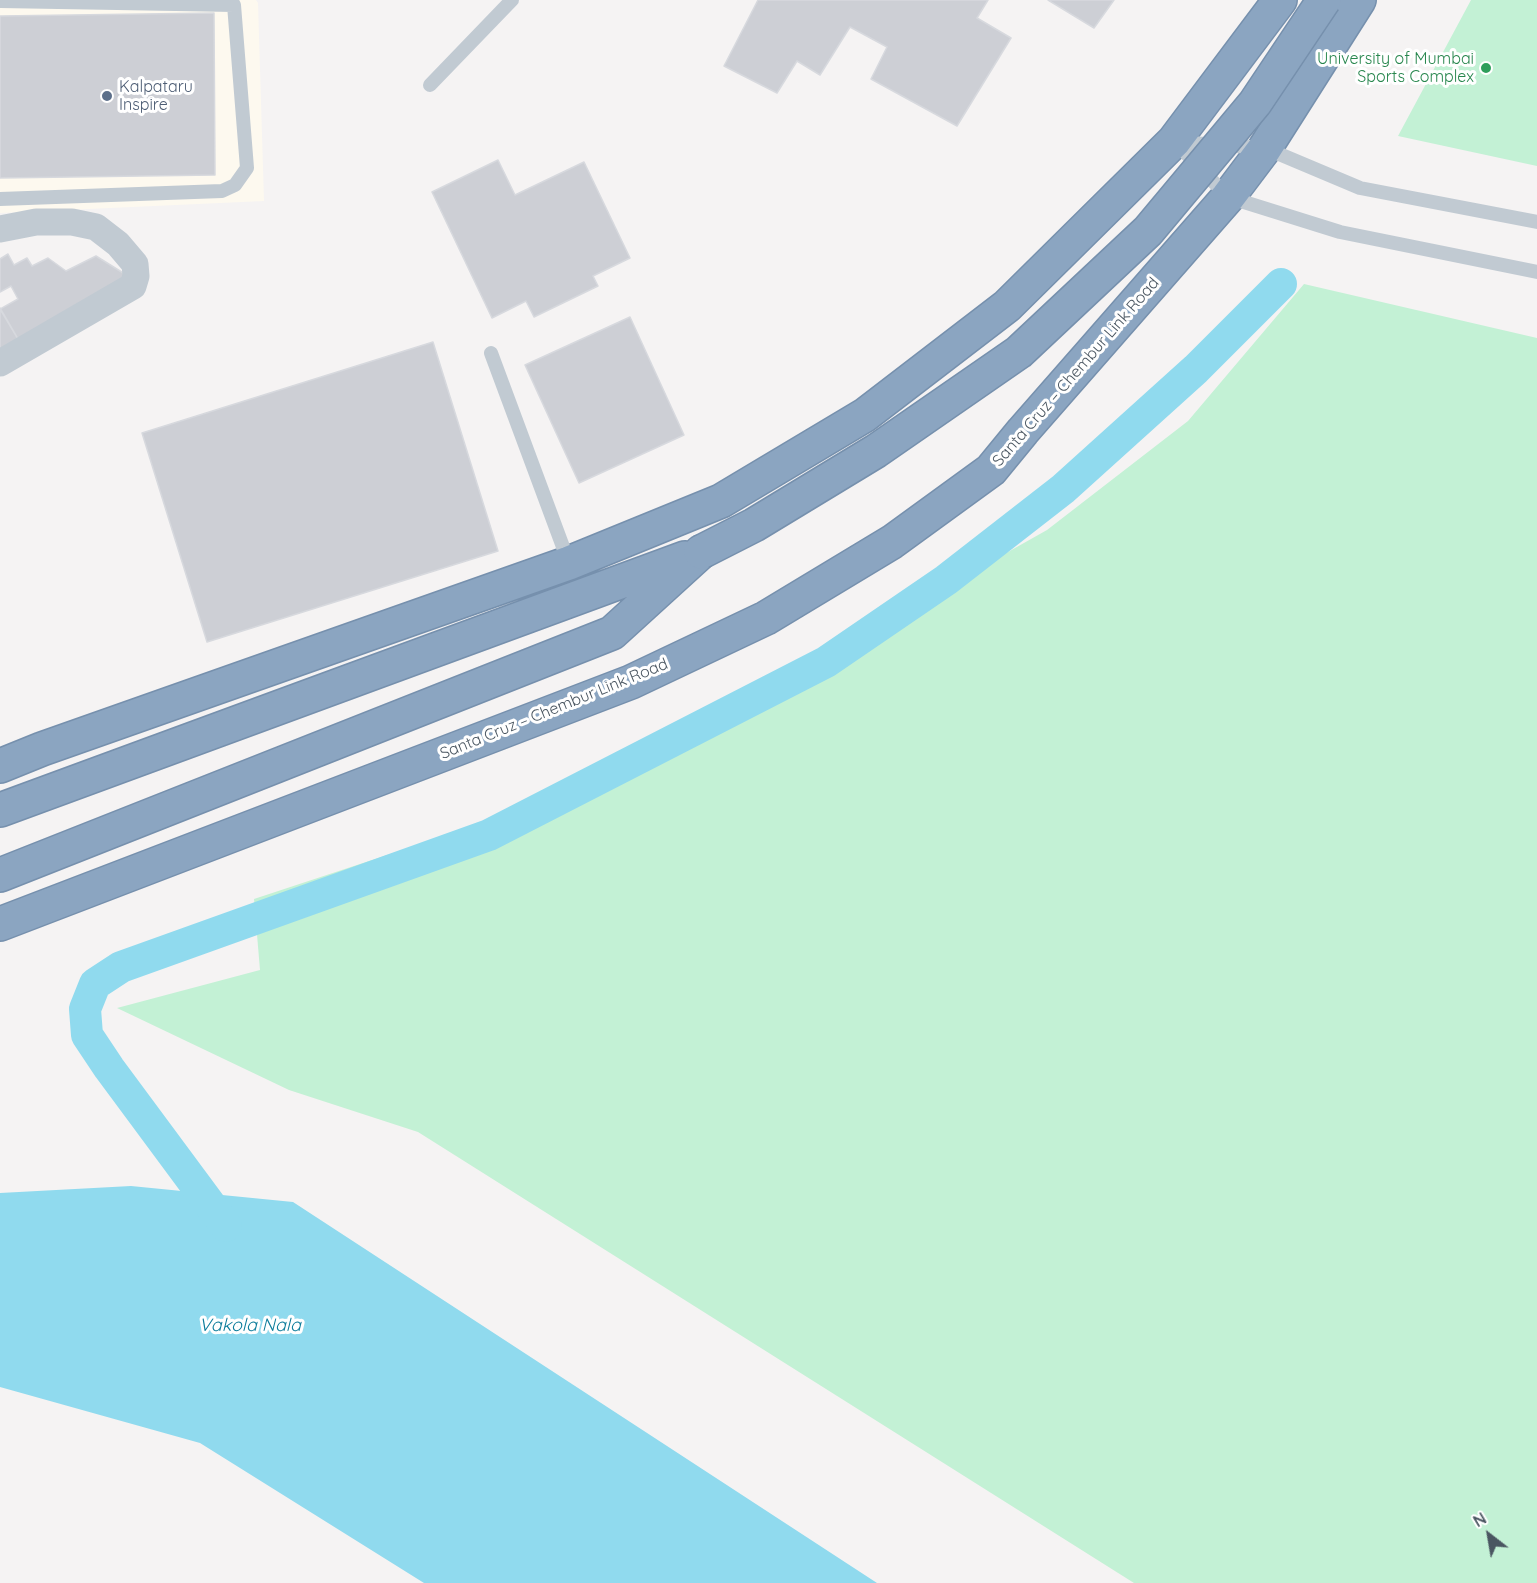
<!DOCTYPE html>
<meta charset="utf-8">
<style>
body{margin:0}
#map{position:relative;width:1537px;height:1583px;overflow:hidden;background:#f5f3f3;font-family:Quicksand,sans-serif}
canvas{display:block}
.north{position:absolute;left:1459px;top:1505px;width:60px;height:60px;-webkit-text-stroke:4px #fff;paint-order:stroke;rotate:329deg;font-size:16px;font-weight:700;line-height:24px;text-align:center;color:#4a5661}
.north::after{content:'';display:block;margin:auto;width:21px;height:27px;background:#4a5661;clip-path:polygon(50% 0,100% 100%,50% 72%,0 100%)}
</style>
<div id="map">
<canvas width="1537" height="1583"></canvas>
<div class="north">N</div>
</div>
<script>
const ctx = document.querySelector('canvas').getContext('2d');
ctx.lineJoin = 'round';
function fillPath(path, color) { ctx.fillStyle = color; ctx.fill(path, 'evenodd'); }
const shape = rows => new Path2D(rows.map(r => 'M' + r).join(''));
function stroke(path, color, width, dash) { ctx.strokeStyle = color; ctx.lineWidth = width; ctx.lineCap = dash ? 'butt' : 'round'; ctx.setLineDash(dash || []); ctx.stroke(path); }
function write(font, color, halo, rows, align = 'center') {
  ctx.font = font + ' Quicksand,sans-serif'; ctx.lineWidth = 6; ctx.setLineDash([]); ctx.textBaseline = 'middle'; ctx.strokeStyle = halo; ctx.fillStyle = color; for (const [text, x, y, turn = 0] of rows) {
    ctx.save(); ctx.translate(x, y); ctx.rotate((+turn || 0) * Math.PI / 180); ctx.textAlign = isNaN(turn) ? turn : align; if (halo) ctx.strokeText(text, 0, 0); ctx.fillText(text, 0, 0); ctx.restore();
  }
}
fillPath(shape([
 [0,0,256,0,258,3,264,201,0,213]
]), '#fdf9ef');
fillPath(shape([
 [1471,0,1537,0,1537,166,1398,136],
 [1304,284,1537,338,1537,1583,1134,1583,418,1132,289,1090,117,1008,260,970,254,899,587,789,1047,530,1188,421]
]), '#c3f1d5');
fillPath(shape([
 [131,1186,293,1202,877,1583,424,1583,200,1443,0,1387,0,1193]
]), '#90daee');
stroke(shape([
 [226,1226,109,1068,87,1035,85,1009,95,984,121,967,489,835,826,662,946,580,1063,489,1196,369,1281,284]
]), '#90daee', 32);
const building = shape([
 [758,0,988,0,977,18,1011,38,957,126,871,79,887,47,850,27,820,75,797,61,777,93,724,66,758,0],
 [1048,0,1114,0,1094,28,1048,0],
 [214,13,215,175,0,178,0,16,214,13],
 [498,160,515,195,584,162,630,258,593,276,598,286,534,317,526,301,492,318,432,192,498,160],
 [8,254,14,265,27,258,32,266,48,258,66,271,96,256,128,276,18,339,0,309,18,299,11,286,0,292,0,259,8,254],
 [0,308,18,339,0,349,0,308],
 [630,317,684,435,579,483,525,365,630,317],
 [433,342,498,551,207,642,142,433,433,342]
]);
fillPath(building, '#cdcfd5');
stroke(building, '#d7d9de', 1.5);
const highway = shape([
 [0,766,42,749,569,563,721,501,865,415,1007,306,1174,141,1280,0],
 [0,810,685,558],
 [0,875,612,633,701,552],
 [0,924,631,682,766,618,892,542,991,470,1023,431,1228,197,1265,148,1359,0]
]);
stroke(highway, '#7690ad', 36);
stroke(shape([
 [0,1,234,5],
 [430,85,512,0],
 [1174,141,1228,197,1340,232,1537,272],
 [1176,142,1265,148,1360,188,1537,222],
 [0,199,222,191,235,185,247,168,234,5,231,0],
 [491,353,569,563]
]), '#c1cad2', 14);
stroke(shape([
 [0,229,36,222,72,222,96,227,118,244,135,264,136,276,133,286,0,363]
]), '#c1cad2', 27);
stroke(highway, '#8ba5c1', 33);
const highwayBridge = shape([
 [701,552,754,525,876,451,1019,352,1148,231,1255,103,1324,0]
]);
stroke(highwayBridge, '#7690ad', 36, []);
stroke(highwayBridge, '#8ba5c1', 33);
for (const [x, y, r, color] of [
 [1486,68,6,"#2e9e5b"],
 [107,96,6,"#5c6f8a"]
]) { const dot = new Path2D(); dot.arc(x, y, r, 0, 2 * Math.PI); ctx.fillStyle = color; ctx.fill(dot); stroke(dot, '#fff', 2); }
write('16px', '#27864d', '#fff', [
 ["University of Mumbai",1474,59],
 ["Sports Complex",1474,77]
], 'right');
write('16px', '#4e5e75', '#fff', [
 ["Kalpataru",119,87],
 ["Inspire",119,105]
], 'left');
write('16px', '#4a5661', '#fff', [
 ["Santa Cruz – Chembur Link Road",1076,372,-49],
 ["Santa Cruz – Chembur Link Road",554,709,-22]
]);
write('italic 18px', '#0c7c9b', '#fff', [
 ["Vakola Nala",250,1326]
]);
</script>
